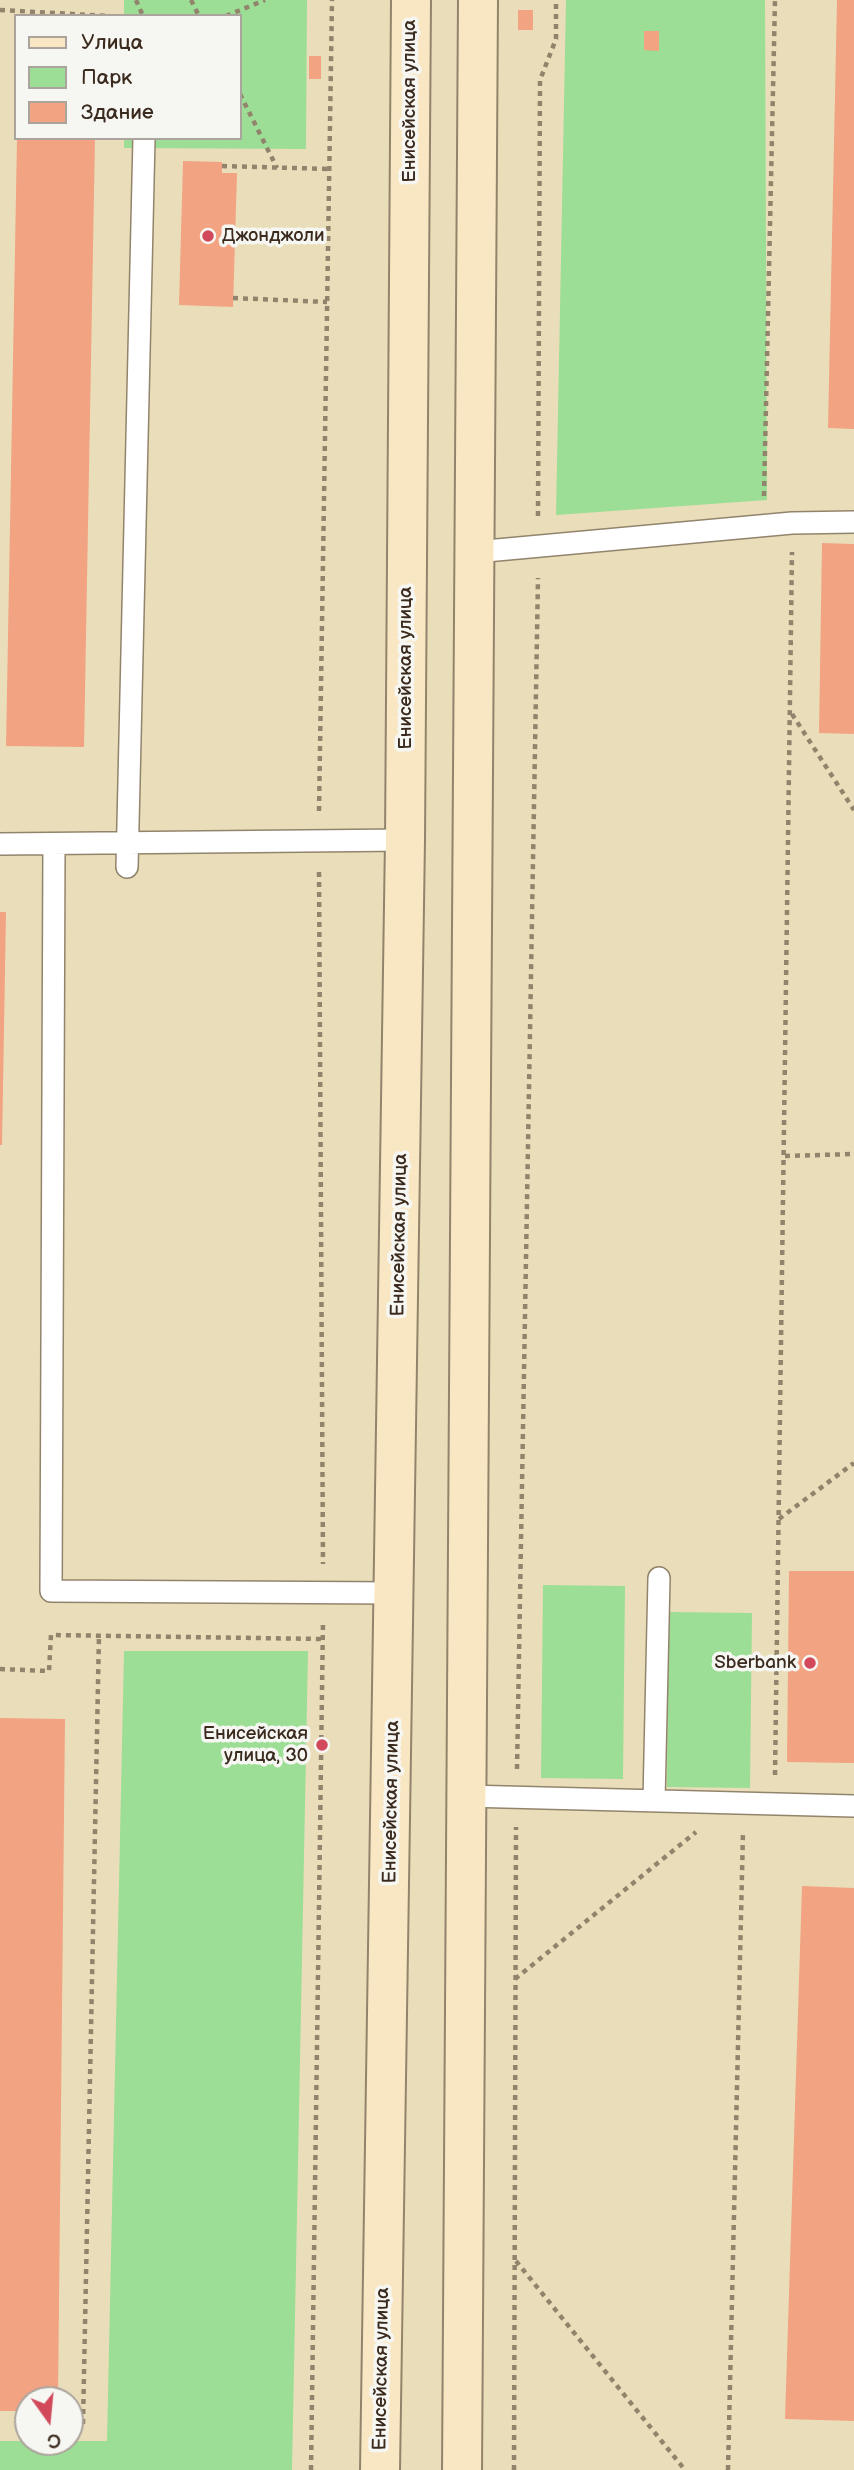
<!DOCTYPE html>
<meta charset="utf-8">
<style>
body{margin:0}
#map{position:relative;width:854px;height:2470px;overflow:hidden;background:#eadeba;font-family:"Balsamiq Sans",sans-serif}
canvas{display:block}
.legend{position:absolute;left:14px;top:14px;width:228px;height:126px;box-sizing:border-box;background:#f6f6f2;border:2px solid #aba49d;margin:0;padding:9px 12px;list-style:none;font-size:21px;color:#3b2a1e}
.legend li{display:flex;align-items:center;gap:14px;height:35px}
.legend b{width:35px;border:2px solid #aba49d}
.north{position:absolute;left:14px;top:2386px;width:70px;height:70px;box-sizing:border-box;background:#f6f6f2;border:2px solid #aba49d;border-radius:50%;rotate:165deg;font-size:19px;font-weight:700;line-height:28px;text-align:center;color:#3b2a1e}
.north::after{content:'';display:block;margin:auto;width:24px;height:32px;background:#d1495b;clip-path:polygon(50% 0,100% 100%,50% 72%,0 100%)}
</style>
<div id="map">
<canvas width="854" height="2470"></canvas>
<ul class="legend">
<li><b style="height:9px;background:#f9e7c3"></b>Улица</li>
<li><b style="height:19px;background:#9cde95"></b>Парк</li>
<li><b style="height:19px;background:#f2a382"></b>Здание</li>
</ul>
<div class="north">С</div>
</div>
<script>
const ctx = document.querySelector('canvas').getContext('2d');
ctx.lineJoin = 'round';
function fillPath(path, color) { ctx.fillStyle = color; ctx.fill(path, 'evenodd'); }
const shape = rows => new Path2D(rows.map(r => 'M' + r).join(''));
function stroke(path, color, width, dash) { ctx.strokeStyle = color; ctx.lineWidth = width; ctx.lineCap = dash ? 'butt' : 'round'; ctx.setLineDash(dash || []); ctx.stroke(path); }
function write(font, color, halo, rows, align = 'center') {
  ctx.font = font + ' "Balsamiq Sans",sans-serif'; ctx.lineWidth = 7; ctx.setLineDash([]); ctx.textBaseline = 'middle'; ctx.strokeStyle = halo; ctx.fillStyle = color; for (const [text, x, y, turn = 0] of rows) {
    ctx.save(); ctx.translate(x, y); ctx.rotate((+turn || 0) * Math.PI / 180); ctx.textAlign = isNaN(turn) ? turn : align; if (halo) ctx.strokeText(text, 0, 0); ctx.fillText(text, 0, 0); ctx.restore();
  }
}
fillPath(shape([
 [124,0,307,0,306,149,124,148,124,138,240,138,240,16,124,16],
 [566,0,765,0,767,500,556,515],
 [543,1585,625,1586,623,1779,541,1778],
 [668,1612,752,1613,750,1788,667,1787],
 [124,1651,308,1651,292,2470,0,2470,0,2441,107,2441]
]), '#9cde95');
fillPath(shape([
 [837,0,854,0,854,429,828,428],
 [518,10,533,10,533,30,518,30],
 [644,31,659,31,659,51,644,50],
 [309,56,321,56,321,79,309,79],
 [17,138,95,138,84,747,6,746],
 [183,161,222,162,222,173,237,173,233,307,179,305],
 [822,543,854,544,854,734,819,733],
 [0,912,6,912,2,1145,0,1145],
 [789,1571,854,1571,854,1763,787,1762],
 [0,1718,65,1719,58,2400,28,2400,28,2411,0,2411],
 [802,1886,854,1888,854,2421,785,2419]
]), '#f2a382');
const service = shape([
 [475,552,792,523,854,522],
 [0,844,405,840],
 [54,844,51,1591,395,1593],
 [127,867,144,138],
 [466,1796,854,1806],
 [654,1801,659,1578]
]);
const secondary = shape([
 [380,2470,405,840,411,0],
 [462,2470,478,0]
]);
stroke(service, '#92846c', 24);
stroke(secondary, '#92846c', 42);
stroke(shape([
 [136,0,143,16],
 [191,0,199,16],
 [0,10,109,16],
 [226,16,265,0],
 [240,94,277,168],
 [222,166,330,169],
 [233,298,327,302],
 [764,496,775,0],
 [538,516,540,80,556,39,556,0],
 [792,714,854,810],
 [319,811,332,0],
 [319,872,323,1564],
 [785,1156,854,1154],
 [779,1519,854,1463],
 [0,1669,49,1671,51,1635,323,1639],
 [517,1769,538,578],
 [775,1775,792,552],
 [515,1979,696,1832],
 [516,2261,685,2470],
 [83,2424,99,1635],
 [311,2470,323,1621],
 [514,2470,516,1827],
 [728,2470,743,1832]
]), '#92846c', 4.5, [5, 5]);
stroke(service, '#fff', 21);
stroke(secondary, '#f9e7c3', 38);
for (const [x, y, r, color] of [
 [208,236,7,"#d1495b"],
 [810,1663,7,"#d1495b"],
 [322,1745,7,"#d1495b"]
]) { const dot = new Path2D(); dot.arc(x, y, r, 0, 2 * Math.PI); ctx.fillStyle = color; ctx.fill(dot); stroke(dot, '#f6f6f2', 2.5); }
write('19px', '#3b2a1e', '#f6f6f2', [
 ["Енисейская улица",410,101,-90],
 ["Енисейская улица",406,668,-90],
 ["Енисейская улица",400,1235,-89],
 ["Енисейская улица",392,1802,-89],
 ["Енисейская улица",382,2369,-89]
]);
write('19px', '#3b2a1e', '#f6f6f2', [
 ["Джонджоли",222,236,"left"],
 ["Sberbank",796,1663],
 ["Енисейская",308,1734],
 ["улица, 30",308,1756]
], 'right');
</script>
